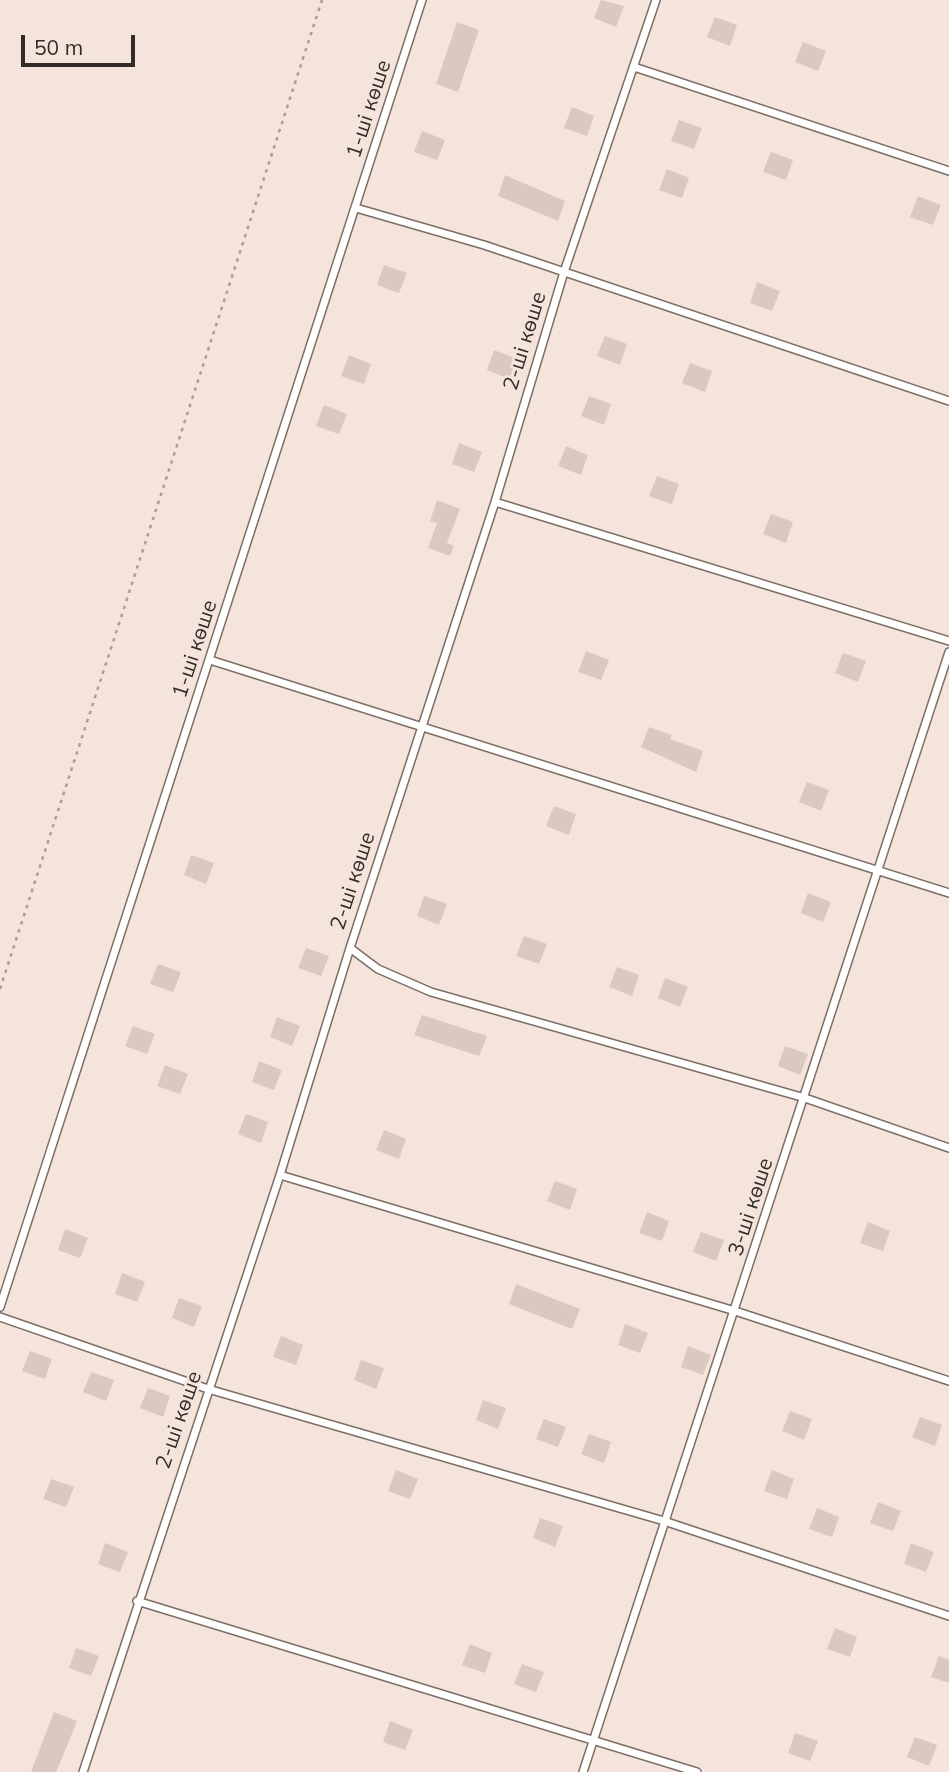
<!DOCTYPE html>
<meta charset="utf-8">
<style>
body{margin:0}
#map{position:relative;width:949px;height:1772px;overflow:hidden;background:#f5e4db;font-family:Mulish,sans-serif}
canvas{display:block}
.scale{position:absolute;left:21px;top:35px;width:114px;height:32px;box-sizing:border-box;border:4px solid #322c28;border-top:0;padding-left:9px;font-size:21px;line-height:24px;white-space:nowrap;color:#322c28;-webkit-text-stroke:5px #f5e4db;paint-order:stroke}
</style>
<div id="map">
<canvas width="949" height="1772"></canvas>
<div class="scale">50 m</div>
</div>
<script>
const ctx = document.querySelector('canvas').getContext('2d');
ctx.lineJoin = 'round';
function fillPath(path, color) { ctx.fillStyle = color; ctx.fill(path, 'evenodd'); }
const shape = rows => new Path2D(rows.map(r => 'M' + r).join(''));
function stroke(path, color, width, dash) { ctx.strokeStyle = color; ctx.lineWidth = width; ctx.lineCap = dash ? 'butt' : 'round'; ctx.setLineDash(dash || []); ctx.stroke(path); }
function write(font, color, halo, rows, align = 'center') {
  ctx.font = font + ' Mulish,sans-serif'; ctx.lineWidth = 5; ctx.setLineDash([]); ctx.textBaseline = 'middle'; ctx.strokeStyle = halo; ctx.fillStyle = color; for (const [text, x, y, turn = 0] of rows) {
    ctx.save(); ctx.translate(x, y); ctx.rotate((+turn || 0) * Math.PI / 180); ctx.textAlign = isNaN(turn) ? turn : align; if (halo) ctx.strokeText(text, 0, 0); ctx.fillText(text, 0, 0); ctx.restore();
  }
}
fillPath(shape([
 [601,0,624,6,616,27,594,18],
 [715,17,737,25,730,46,707,37],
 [457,22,479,30,458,92,436,84],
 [803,42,826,51,818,71,795,62],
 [572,107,594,116,587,136,564,128],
 [679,120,702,128,694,149,671,141],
 [422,131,445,140,437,160,414,152],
 [771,152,793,160,786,180,763,172],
 [667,169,689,178,682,198,659,190],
 [505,175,565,201,558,221,498,196],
 [918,196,941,205,933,225,910,217],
 [384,265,407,273,399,293,377,285],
 [757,282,780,291,772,311,750,303],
 [605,336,627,344,620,365,597,356],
 [494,350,517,359,509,379,487,370],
 [349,355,371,364,364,384,341,376],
 [690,363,712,371,705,392,682,383],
 [589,396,611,404,604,425,581,416],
 [324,405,347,414,339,434,316,426],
 [459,443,482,452,474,472,452,464],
 [566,446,588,455,581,475,558,466],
 [657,476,679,484,672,504,649,496],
 [437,500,460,509,447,543,454,546,450,556,428,548,437,523,430,521],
 [771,514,793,522,786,543,763,534],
 [586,651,609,660,601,680,578,672],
 [843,653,866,661,858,682,835,673],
 [649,727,672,735,670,739,703,751,696,772,641,747],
 [807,782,829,790,821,811,799,802],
 [554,806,576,814,569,835,546,826],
 [191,855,214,863,206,884,184,875],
 [808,893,831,902,823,922,801,913],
 [424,896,447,904,439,925,417,916],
 [524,936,547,944,539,964,516,956],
 [306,948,329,956,321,976,298,968],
 [158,964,181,972,173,992,150,984],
 [617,967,639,975,632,996,609,987],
 [665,978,688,987,680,1007,658,998],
 [422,1015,487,1036,479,1056,414,1035],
 [277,1017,300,1026,292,1046,270,1037],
 [133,1026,155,1034,147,1054,125,1046],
 [785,1046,808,1054,800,1075,778,1066],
 [259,1061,282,1070,274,1090,252,1082],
 [165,1065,188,1074,180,1094,157,1086],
 [246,1114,268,1122,261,1143,238,1134],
 [384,1130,406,1139,399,1159,376,1150],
 [555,1181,577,1189,570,1210,547,1201],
 [647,1212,669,1221,662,1241,639,1233],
 [868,1222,890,1231,883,1251,860,1243],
 [65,1229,88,1238,80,1258,58,1250],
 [701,1232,724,1240,716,1261,693,1252],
 [122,1273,145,1282,137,1302,115,1294],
 [516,1284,580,1309,572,1329,509,1304],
 [179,1298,202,1306,194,1327,172,1318],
 [625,1324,648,1333,640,1353,618,1345],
 [281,1336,303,1345,296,1365,273,1357],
 [688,1346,711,1355,703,1375,681,1367],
 [30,1351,52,1359,45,1379,22,1371],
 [361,1360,384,1368,376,1389,354,1380],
 [91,1372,114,1380,106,1401,83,1392],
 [148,1388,170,1396,163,1417,140,1408],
 [483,1400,506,1408,498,1429,476,1420],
 [790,1411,812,1419,804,1440,782,1431],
 [920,1417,942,1425,935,1446,912,1437],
 [544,1419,566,1427,558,1447,536,1439],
 [589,1434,611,1442,604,1463,581,1454],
 [396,1470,418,1479,410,1499,388,1491],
 [772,1470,794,1479,787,1499,764,1491],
 [51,1479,74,1487,66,1507,43,1499],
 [878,1502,901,1511,893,1531,870,1523],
 [817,1508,839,1517,832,1537,809,1529],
 [540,1518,563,1526,555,1547,533,1538],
 [105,1543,128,1552,120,1572,98,1564],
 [911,1543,934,1552,926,1572,904,1564],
 [835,1628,857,1637,850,1657,827,1649],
 [470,1644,492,1653,485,1673,462,1665],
 [76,1648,99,1656,91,1676,69,1668],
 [939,1656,949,1660,949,1683,931,1677],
 [522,1664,544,1672,536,1692,514,1684],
 [54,1712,77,1721,69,1741,56,1772,31,1772],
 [390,1721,413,1730,405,1750,383,1742],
 [795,1733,818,1741,810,1761,788,1753],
 [915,1737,937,1745,929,1766,907,1757]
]), '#dac9c0');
const service = shape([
 [634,67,949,171],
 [356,208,484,245,949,401],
 [495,502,949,641],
 [210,660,949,893],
 [350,948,378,969,431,992,805,1098,949,1148],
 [280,1175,735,1311,949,1381],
 [0,1307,422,0],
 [0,1317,208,1389,664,1521,949,1616],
 [137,1601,697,1772],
 [83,1772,280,1175,350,948,495,502,564,272,656,0],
 [583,1772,949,652]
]);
stroke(service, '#7d6e65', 10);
stroke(shape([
 [0,989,322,0]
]), '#aa9e96', 2.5, [3.5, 5]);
stroke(service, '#fff', 7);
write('21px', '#322c28', '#f5e4db', [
 ["1-ші көше",369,109,-72],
 ["2-ші көше",525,341,-73],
 ["1-ші көше",195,649,-72],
 ["2-ші көше",353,881,-72],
 ["3-ші көше",751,1207,-72],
 ["2-ші көше",179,1420,-71]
]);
</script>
